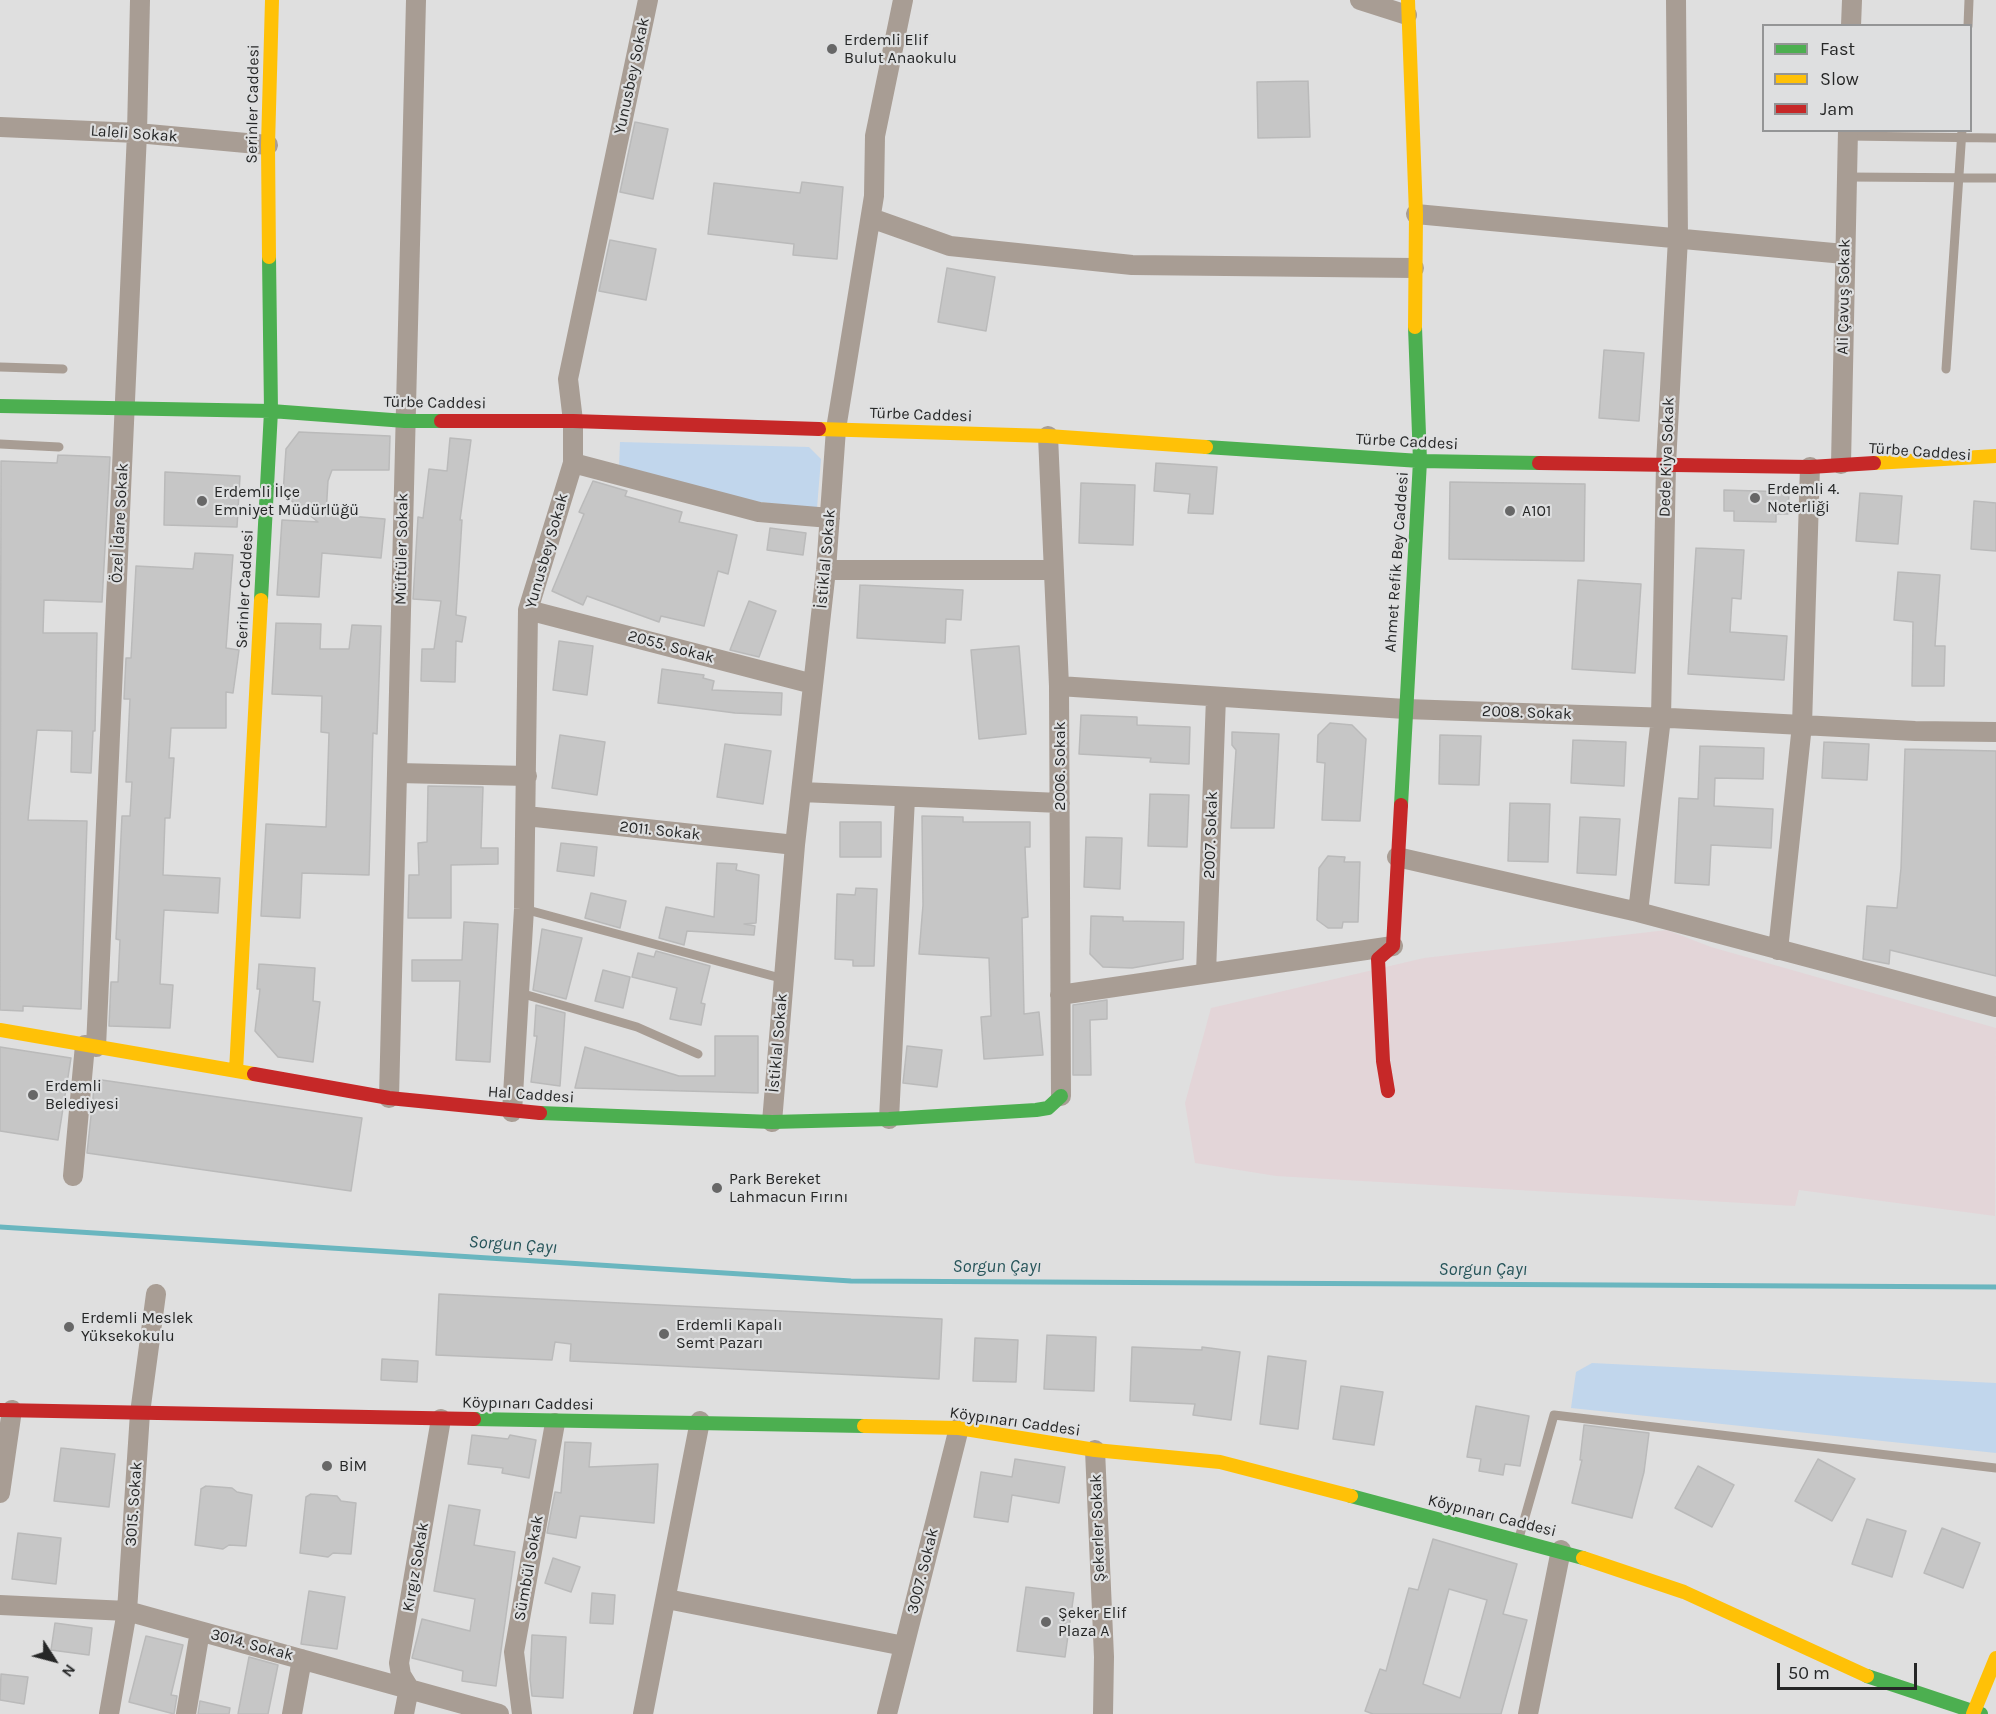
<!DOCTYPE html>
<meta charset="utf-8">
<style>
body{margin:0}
#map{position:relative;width:1996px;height:1714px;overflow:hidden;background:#dfdfdf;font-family:Karla,sans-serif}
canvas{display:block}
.legend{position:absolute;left:1762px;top:24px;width:210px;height:108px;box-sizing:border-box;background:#dedfe0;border:2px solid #949596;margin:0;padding:8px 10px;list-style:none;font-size:18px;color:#262727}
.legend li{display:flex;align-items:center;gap:12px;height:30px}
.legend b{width:30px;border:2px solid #949596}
.north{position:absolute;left:24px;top:1630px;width:60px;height:60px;-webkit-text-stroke:4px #dedfe0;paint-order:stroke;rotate:126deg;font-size:16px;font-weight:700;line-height:24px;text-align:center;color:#262727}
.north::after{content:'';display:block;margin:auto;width:21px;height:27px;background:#262727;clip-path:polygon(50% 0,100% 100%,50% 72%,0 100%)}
.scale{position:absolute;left:1777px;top:1663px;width:140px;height:27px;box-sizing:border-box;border:3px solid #262727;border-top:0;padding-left:8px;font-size:18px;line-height:21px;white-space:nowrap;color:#262727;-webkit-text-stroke:4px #dedfe0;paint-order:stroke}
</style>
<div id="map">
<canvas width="1996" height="1714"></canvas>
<ul class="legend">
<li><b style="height:8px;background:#4caf50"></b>Fast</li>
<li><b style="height:8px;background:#ffc107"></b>Slow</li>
<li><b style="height:8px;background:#c62828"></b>Jam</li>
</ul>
<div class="north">N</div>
<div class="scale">50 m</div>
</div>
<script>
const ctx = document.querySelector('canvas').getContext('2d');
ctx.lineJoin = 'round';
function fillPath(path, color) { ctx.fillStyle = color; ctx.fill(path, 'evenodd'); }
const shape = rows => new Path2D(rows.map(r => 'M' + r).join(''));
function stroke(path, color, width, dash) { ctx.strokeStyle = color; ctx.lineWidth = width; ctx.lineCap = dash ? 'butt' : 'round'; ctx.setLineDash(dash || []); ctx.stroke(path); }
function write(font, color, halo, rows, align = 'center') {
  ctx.font = font + ' Karla,sans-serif'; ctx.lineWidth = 4.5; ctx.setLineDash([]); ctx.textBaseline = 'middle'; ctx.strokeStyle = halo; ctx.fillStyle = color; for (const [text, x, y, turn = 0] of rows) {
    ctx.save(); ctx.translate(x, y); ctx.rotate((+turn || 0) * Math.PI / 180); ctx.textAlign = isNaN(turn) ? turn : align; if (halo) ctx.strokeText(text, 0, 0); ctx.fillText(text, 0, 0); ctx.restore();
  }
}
fillPath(shape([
 [1667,930,1711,947,1996,1028,1995,1216,1799,1190,1795,1206,1276,1176,1195,1163,1185,1103,1211,1008,1424,958]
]), '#e3d5d8');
fillPath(shape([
 [620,442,809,447,821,459,817,508,750,501,619,468],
 [1592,1363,1996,1383,1996,1453,1571,1408,1576,1372]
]), '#c1d6ec');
stroke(shape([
 [0,1227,851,1281,1996,1287]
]), '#6ab6bf', 5);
const building = shape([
 [1308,81,1310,137,1258,138,1257,82,1308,81],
 [635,122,668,129,653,199,620,192,635,122],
 [802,182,843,187,837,259,793,255,794,244,708,234,714,183,800,193,802,182],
 [610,240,656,249,646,300,599,291,610,240],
 [947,268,995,277,986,331,938,322,947,268],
 [1604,350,1644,353,1639,421,1599,418,1604,350],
 [299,432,390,436,389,470,332,470,328,481,326,514,385,519,381,558,322,553,319,597,277,595,282,520,318,522,283,494,286,449,299,432],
 [450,438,471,440,460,520,462,520,456,615,466,617,462,642,456,641,455,682,421,681,422,649,434,649,441,601,413,599,418,517,423,518,429,469,447,471,450,438],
 [58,455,110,457,102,602,44,600,43,633,97,633,95,731,93,731,91,773,71,772,72,731,37,730,28,820,87,821,81,1009,23,1006,23,1011,0,1010,1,461,57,463,58,455],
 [1156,463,1217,467,1213,514,1188,513,1190,494,1154,491,1156,463],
 [165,472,240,476,237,527,164,525,165,472],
 [593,481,627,491,625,496,682,512,679,522,737,535,728,574,718,571,704,626,661,616,659,622,587,596,583,605,552,591,584,514,579,512,593,481],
 [1450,482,1585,484,1584,561,1449,559,1450,482],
 [1081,483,1135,485,1133,545,1079,543,1081,483],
 [1724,490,1789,492,1788,514,1776,514,1776,522,1734,521,1734,511,1724,511,1724,490],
 [1860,493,1902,496,1898,544,1856,541,1860,493],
 [1974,501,1996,503,1996,551,1971,549,1974,501],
 [770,528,806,533,803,555,767,550,770,528],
 [1696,548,1744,550,1741,599,1732,598,1730,632,1787,636,1784,680,1688,674,1696,548],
 [195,553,233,555,226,648,239,650,233,693,226,692,226,728,171,728,169,758,174,758,170,818,165,818,163,875,220,878,218,913,164,910,160,984,173,985,170,1028,109,1026,111,982,118,982,120,940,116,939,122,816,130,816,132,782,126,782,130,699,124,699,126,658,131,658,136,566,193,569,195,553],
 [1898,572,1940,575,1935,646,1945,646,1944,686,1912,686,1913,622,1894,620,1898,572],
 [1578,580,1641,584,1635,673,1572,669,1578,580],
 [860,585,963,590,961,620,946,619,945,643,857,638,860,585],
 [749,601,776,611,759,657,730,650,749,601],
 [276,623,321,624,320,649,349,649,352,625,381,626,377,734,373,733,369,875,302,873,300,918,261,916,266,824,326,827,329,733,321,732,322,696,272,694,276,623],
 [559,641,593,646,587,695,553,690,559,641],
 [1019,646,1026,734,979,739,971,650,1019,646],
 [662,669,704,675,703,678,714,681,712,690,782,693,781,715,735,713,658,703,662,669],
 [1081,715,1137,717,1137,725,1190,727,1189,764,1150,762,1151,758,1079,754,1081,715],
 [1330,723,1352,725,1366,739,1360,821,1322,820,1325,763,1317,762,1318,735,1330,723],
 [1232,732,1279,734,1274,828,1231,828,1236,750,1232,745,1232,732],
 [560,735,605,742,597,795,552,788,560,735],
 [1440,735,1481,736,1479,785,1439,784,1440,735],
 [1573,740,1626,742,1624,786,1571,783,1573,740],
 [1824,742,1869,744,1867,780,1822,778,1824,742],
 [725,744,771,751,763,804,717,797,725,744],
 [1700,746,1764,748,1763,779,1715,778,1714,806,1773,809,1771,848,1711,845,1709,885,1675,883,1679,798,1698,799,1700,746],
 [1905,749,1996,751,1996,976,1890,950,1889,964,1863,959,1867,906,1897,908,1901,868,1905,749],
 [428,786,483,787,481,848,498,848,498,864,451,865,451,918,408,918,409,875,419,875,418,843,427,842,428,786],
 [1150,794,1189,795,1187,847,1148,846,1150,794],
 [1510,803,1550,804,1548,862,1508,861,1510,803],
 [922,816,963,817,963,822,1030,822,1030,847,1025,847,1028,917,1022,918,1024,1014,1039,1012,1043,1055,984,1059,981,1017,991,1016,989,958,919,954,923,905,922,816],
 [1580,817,1620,819,1616,875,1577,873,1580,817],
 [840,822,881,822,881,857,840,857,840,822],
 [1086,837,1122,838,1120,889,1084,887,1086,837],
 [561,843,597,847,594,876,557,871,561,843],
 [1328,856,1345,857,1344,862,1360,862,1358,922,1343,922,1342,928,1328,928,1317,920,1319,868,1328,856],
 [717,863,737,864,736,870,759,875,756,923,744,924,755,926,754,935,687,931,684,945,659,938,666,907,714,917,717,863],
 [856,888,877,889,874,966,853,966,853,960,835,959,837,894,855,895,856,888],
 [591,893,626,901,620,928,585,918,591,893],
 [1091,916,1123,917,1123,921,1184,922,1183,959,1132,968,1103,967,1090,954,1091,916],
 [464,922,498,924,490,1062,456,1060,460,981,412,981,412,960,462,960,464,922],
 [542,929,582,938,566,999,533,990,542,929],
 [656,951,710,966,701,1003,705,1004,701,1025,670,1019,677,988,632,977,638,953,654,957,656,951],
 [259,964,315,968,313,1001,320,1002,313,1062,278,1057,255,1031,260,989,257,989,259,964],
 [603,970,630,977,623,1008,595,1001,603,970],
 [1107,1000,1107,1019,1090,1020,1091,1075,1073,1075,1073,1005,1107,1000],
 [536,1005,565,1013,560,1086,531,1082,537,1036,534,1036,536,1005],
 [715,1036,758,1036,758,1093,575,1088,585,1047,679,1076,715,1076,715,1036],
 [907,1046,942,1050,937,1087,903,1083,907,1046],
 [0,1047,71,1058,58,1140,0,1131,0,1047],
 [95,1079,362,1118,351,1191,87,1153,95,1079],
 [439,1294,942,1319,939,1379,570,1361,571,1344,555,1342,552,1360,436,1355,439,1294],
 [1047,1335,1096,1337,1094,1391,1044,1389,1047,1335],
 [975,1338,1018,1340,1016,1382,973,1381,975,1338],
 [1132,1347,1202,1350,1202,1347,1240,1352,1231,1420,1193,1415,1195,1404,1130,1401,1132,1347],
 [1268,1356,1306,1361,1298,1429,1260,1424,1268,1356],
 [382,1359,418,1361,417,1382,381,1380,382,1359],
 [1341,1386,1383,1392,1374,1445,1333,1439,1341,1386],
 [1476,1406,1529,1416,1520,1466,1505,1464,1503,1475,1479,1471,1481,1459,1467,1457,1476,1406],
 [1584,1425,1649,1433,1644,1472,1632,1518,1572,1503,1582,1460,1580,1460,1584,1425],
 [472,1435,508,1439,510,1435,536,1440,529,1478,502,1473,503,1468,468,1464,472,1435],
 [565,1442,591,1443,589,1467,658,1464,654,1523,580,1516,576,1538,547,1533,555,1492,561,1493,565,1442],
 [61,1448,115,1454,109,1507,54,1501,61,1448],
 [1015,1459,1065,1467,1059,1503,1012,1495,1008,1522,974,1517,981,1472,1012,1477,1015,1459],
 [1818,1459,1855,1479,1832,1521,1795,1501,1818,1459],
 [1698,1466,1734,1485,1712,1527,1675,1508,1698,1466],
 [206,1486,232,1488,237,1492,252,1495,246,1546,229,1545,223,1549,195,1545,201,1489,206,1486],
 [311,1494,337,1496,341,1501,356,1503,351,1554,333,1553,328,1557,300,1553,306,1497,311,1494],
 [449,1505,480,1510,474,1545,515,1552,496,1686,462,1681,463,1671,412,1658,422,1619,470,1631,475,1599,434,1591,449,1505],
 [1867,1519,1906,1531,1892,1577,1852,1564,1867,1519],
 [1942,1528,1980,1543,1963,1588,1924,1573,1942,1528],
 [18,1533,61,1538,56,1584,12,1579,18,1533],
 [1433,1539,1517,1564,1503,1614,1527,1620,1501,1714,1373,1714,1365,1711,1380,1669,1386,1671,1409,1588,1418,1590,1433,1539],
 [1449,1589,1487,1600,1460,1698,1423,1684,1449,1589],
 [553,1558,580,1567,571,1592,545,1583,553,1558],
 [1026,1587,1074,1593,1065,1657,1017,1651,1026,1587],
 [309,1591,345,1597,337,1649,301,1644,309,1591],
 [592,1593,615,1595,613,1624,590,1623,592,1593],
 [55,1623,92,1628,89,1655,51,1650,55,1623],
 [532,1635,566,1637,563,1698,532,1696,530,1679,532,1635],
 [146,1636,183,1645,171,1695,177,1696,174,1714,129,1702,146,1636],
 [249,1657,278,1665,268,1714,238,1714,249,1657],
 [1,1674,28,1677,24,1704,0,1700,1,1674],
 [200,1701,230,1708,229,1714,198,1714,200,1701]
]);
fillPath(building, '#c6c6c6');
stroke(building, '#bababa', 1.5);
stroke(shape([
 [1968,26,1969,0],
 [1847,136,1996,138],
 [1846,177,1996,178],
 [0,367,63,369],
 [1946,369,1962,130],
 [0,444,59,447],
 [524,909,784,979],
 [520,993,637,1027,698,1054],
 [1519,1538,1554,1415,1996,1468]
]), '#a89d94', 9);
stroke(shape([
 [1360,0,1407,15],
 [1851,26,1852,0],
 [0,127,137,133,268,145],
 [1416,214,1844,254],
 [871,218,950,246,1132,265,1414,268],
 [1048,436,1059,686,1061,1096],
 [573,463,759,512,830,518],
 [1841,464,1848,130],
 [826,570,1054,570],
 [528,610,813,684],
 [1059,686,1405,709,1670,718,1915,731,1996,732],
 [398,773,527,776],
 [801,792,1060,803],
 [526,816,795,845],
 [1397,857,1638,912,1996,1007],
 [1638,912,1661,718,1666,464,1678,238,1676,0],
 [1778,950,1802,725,1810,467],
 [1206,973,1216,697],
 [1060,995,1393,946],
 [96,1047,137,133,140,0],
 [389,1098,416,0],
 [512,1112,524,909,528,610,573,463,573,421,568,379,648,0],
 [889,1119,905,798],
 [772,1122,795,845,826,570,836,429,874,196,875,136,903,0],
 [73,1176,85,1045],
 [1095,1450,1104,1657,1103,1714],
 [0,1493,12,1410],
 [667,1599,904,1646],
 [0,1605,127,1611,499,1714],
 [109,1714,127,1611,140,1413,156,1294],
 [186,1714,200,1631],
 [292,1714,302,1659],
 [404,1714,409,1688,401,1675,399,1663,441,1419],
 [522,1714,514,1652,555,1423],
 [643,1714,700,1421],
 [887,1714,959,1428],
 [1528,1714,1561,1550]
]), '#a89d94', 20);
stroke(shape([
 [0,406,271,411,405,421,441,421],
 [1206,447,1420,461,1539,463],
 [261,600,271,411,269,257],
 [1401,805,1420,461,1415,327],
 [540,1113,772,1122,889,1119,1036,1110,1048,1108,1061,1096],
 [474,1419,864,1426],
 [1351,1496,1583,1558],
 [1867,1676,1981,1714]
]), '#4caf50', 14);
stroke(shape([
 [1408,0,1416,214,1415,327],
 [269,257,268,145,272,0],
 [819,429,1048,436,1206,447],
 [1874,463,1996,456],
 [0,1030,254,1074],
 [236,1071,261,600],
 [864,1426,959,1428,1095,1450,1220,1462,1351,1496],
 [1583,1558,1684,1592,1867,1676],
 [1973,1714,1996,1658]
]), '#ffc107', 14);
stroke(shape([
 [441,421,573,421,819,429],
 [1539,463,1810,467,1874,463],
 [254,1074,389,1098,540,1113],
 [1388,1091,1383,1061,1378,959,1393,946,1401,805],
 [0,1410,474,1419]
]), '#c62828', 14);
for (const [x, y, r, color] of [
 [832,49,6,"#676767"],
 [1755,498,6,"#676767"],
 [202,501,6,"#676767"],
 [1510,511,6,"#676767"],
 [33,1095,6,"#676767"],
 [717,1188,6,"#676767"],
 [69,1327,6,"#676767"],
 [664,1334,6,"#676767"],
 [327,1466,6,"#676767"],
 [1046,1622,6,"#676767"]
]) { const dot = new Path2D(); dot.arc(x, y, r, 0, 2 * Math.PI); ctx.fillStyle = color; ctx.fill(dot); stroke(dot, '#dedfe0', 2); }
write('16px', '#262727', '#dedfe0', [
 ["Erdemli Elif",844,40],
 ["Bulut Anaokulu",844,58],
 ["Erdemli 4.",1767,489],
 ["Noterliği",1767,507],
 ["Erdemli İlçe",214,492],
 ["Emniyet Müdürlüğü",214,510],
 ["A101",1522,511],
 ["Erdemli",45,1086],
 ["Belediyesi",45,1104],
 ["Park Bereket",729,1179],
 ["Lahmacun Fırını",729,1197],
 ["Erdemli Meslek",81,1318],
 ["Yüksekokulu",81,1336],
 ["Erdemli Kapalı",676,1325],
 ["Semt Pazarı",676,1343],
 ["BİM",339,1466],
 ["Şeker Elif",1058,1613],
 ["Plaza A",1058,1631]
], 'left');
write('16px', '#262727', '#dedfe0', [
 ["Yunusbey Sokak",632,76,-78],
 ["Serinler Caddesi",253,104,-89],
 ["Laleli Sokak",134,134,4],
 ["Ali Çavuş Sokak",1844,297,-89],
 ["Türbe Caddesi",435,403,1],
 ["Türbe Caddesi",921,415,2],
 ["Türbe Caddesi",1407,442,3],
 ["Türbe Caddesi",1920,452,4],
 ["Dede Kiya Sokak",1667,457,-88],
 ["Özel İdare Sokak",120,523,-87],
 ["Müftüler Sokak",402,549,-89],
 ["Yunusbey Sokak",547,551,-74],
 ["İstiklal Sokak",826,559,-85],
 ["Ahmet Refik Bey Caddesi",1397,562,-86],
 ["Serinler Caddesi",245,589,-87],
 ["2055. Sokak",671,647,15],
 ["2008. Sokak",1527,713,2],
 ["2006. Sokak",1060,766,-90],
 ["2011. Sokak",660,831,6],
 ["2007. Sokak",1211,835,-88],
 ["İstiklal Sokak",778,1043,-85],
 ["Hal Caddesi",531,1095,4],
 ["Köypınarı Caddesi",528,1404,1],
 ["Köypınarı Caddesi",1015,1422,8],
 ["3015. Sokak",134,1504,-86],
 ["Köypınarı Caddesi",1492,1516,14],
 ["Şekerler Sokak",1098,1528,-92],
 ["Kırgız Sokak",416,1567,-80],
 ["Sümbül Sokak",529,1568,-80],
 ["3007. Sokak",923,1571,-76],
 ["3014. Sokak",252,1645,15]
]);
write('italic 18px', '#27555a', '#dedfe0', [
 ["Sorgun Çayı",513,1245,4],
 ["Sorgun Çayı",997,1267],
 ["Sorgun Çayı",1483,1270]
]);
</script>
